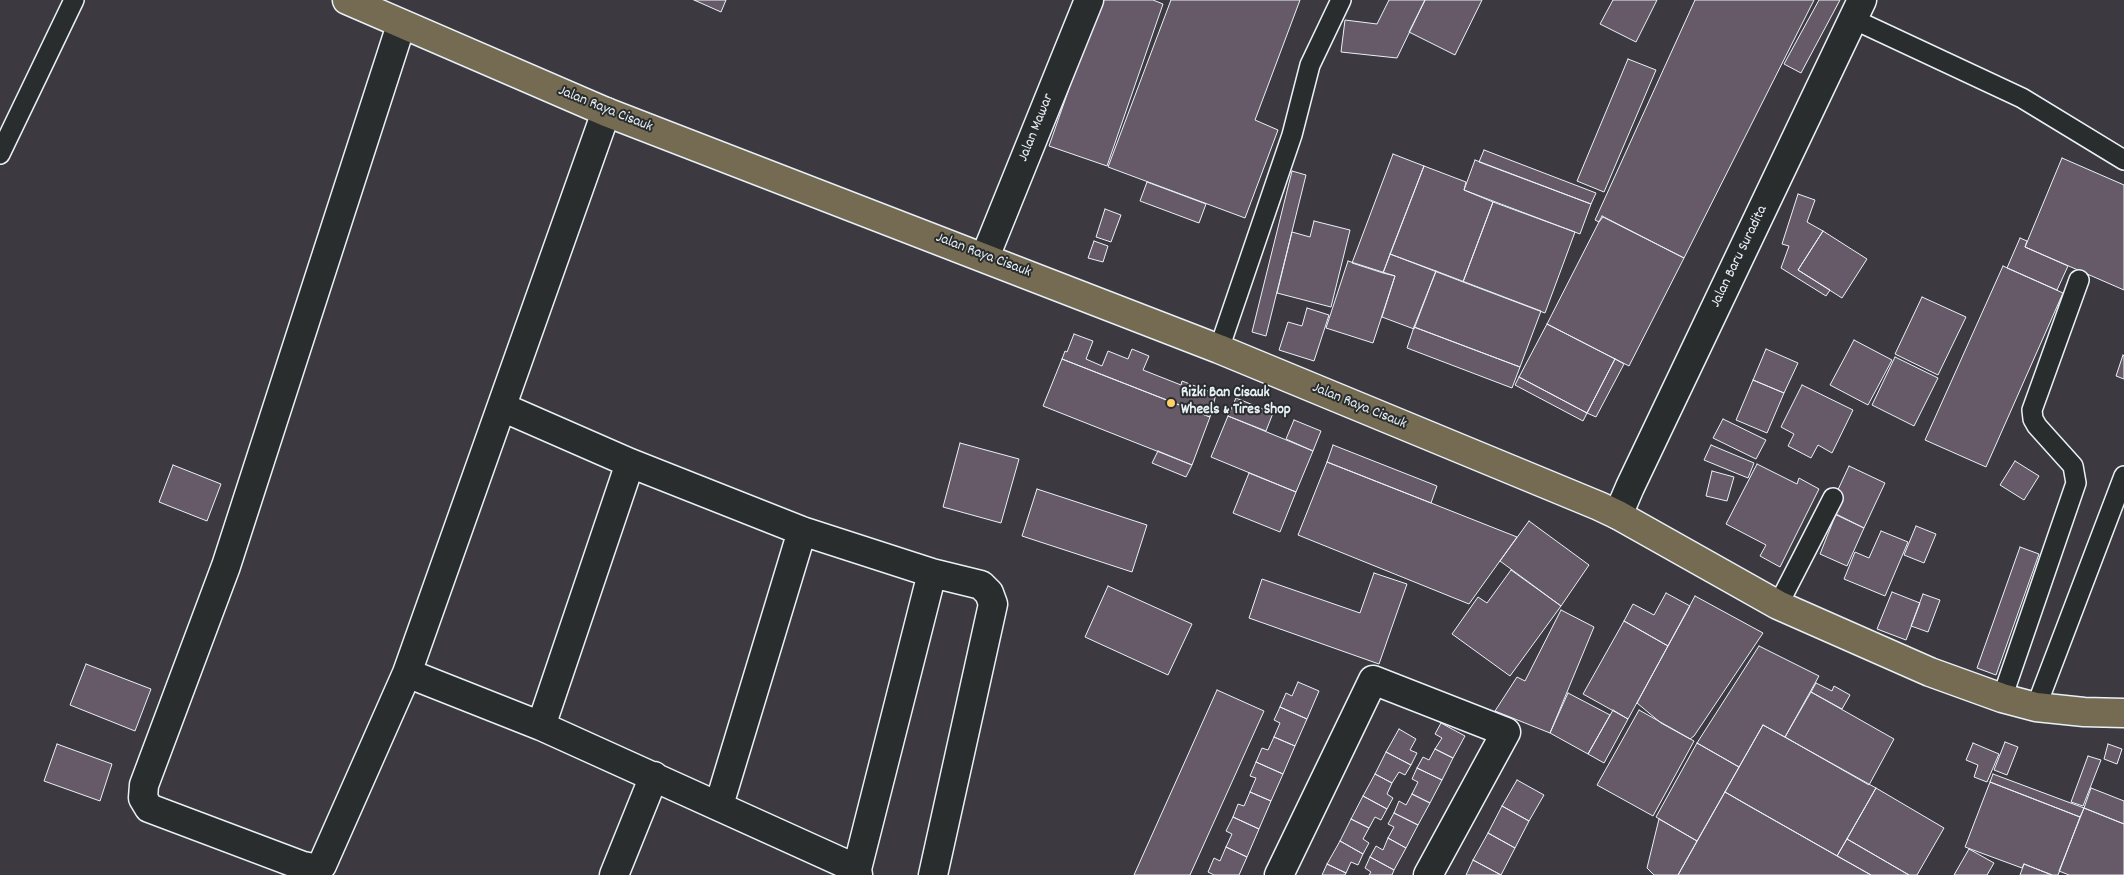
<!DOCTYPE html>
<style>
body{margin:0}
canvas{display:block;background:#3c3a40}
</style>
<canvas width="2124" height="875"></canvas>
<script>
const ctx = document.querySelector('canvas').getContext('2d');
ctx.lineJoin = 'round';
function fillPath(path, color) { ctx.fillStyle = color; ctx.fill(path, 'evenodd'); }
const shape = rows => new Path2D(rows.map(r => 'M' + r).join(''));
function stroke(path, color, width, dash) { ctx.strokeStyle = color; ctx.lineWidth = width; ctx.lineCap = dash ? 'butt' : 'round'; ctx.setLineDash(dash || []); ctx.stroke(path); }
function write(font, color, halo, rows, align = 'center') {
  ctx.font = font + ' Dekko,sans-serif'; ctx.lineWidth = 4; ctx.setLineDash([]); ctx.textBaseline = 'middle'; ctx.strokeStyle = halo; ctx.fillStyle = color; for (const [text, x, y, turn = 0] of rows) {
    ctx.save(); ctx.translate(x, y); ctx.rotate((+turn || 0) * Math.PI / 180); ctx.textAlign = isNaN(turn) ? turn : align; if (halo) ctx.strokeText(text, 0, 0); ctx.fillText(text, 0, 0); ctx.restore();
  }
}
const building = shape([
 [694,0,726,0,721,12,694,0],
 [1100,0,1153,0,1163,4,1107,166,1049,146,1100,0],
 [1171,0,1300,0,1255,120,1278,130,1245,218,1108,167,1171,0],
 [1389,0,1425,0,1397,58,1341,52,1345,20,1377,24,1389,0],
 [1425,0,1482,0,1455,55,1409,32,1425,0],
 [1613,0,1657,0,1636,42,1600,24,1613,0],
 [1695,0,1814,0,1684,258,1603,217,1599,222,1595,220,1695,0],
 [1819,0,1840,0,1801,73,1784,64,1819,0],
 [1628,59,1656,70,1604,192,1577,181,1628,59],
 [1484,150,1596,193,1591,204,1479,162,1484,150],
 [1393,154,1424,166,1383,273,1352,263,1393,154],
 [2062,158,2124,185,2124,290,2025,247,2062,158],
 [1475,160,1591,204,1580,234,1464,190,1475,160],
 [1424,166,1466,182,1464,190,1493,202,1463,282,1390,254,1424,166],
 [1292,171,1306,175,1266,336,1252,332,1292,171],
 [1147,182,1206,204,1199,223,1140,201,1147,182],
 [1798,194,1815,200,1807,222,1823,231,1798,270,1830,290,1826,296,1781,268,1789,246,1782,244,1798,194],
 [1493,202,1575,232,1545,313,1463,282,1493,202],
 [1105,209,1121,215,1111,242,1096,237,1105,209],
 [1602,216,1684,258,1629,366,1547,324,1602,216],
 [1314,221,1350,230,1331,307,1277,293,1292,232,1310,237,1314,221],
 [1823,231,1867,259,1842,298,1798,270,1823,231],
 [2020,238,2027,241,2025,247,2068,266,2057,290,2007,268,2020,238],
 [1094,241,1108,246,1103,262,1088,258,1094,241],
 [1390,254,1436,271,1414,329,1382,317,1395,276,1383,273,1390,254],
 [1348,261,1395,276,1373,343,1326,328,1348,261],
 [2003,266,2063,293,1986,467,1925,440,2003,266],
 [1436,271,1541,311,1520,367,1414,327,1436,271],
 [1922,297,1966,317,1938,375,1895,354,1922,297],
 [1307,308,1329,315,1314,361,1279,350,1288,322,1302,326,1307,308],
 [1547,324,1615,359,1587,413,1519,377,1547,324],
 [1414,327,1520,367,1512,388,1407,348,1414,327],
 [1074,334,1093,341,1086,359,1102,366,1108,351,1128,359,1132,349,1149,356,1143,370,1181,385,1182,381,1216,394,1210,417,1062,359,1065,351,1067,352,1074,334],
 [1854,340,1892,360,1868,405,1830,385,1854,340],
 [1766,349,1798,363,1784,393,1753,380,1766,349],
 [2123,355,2124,356,2124,379,2116,376,2123,355],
 [1895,357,1938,378,1914,426,1872,405,1895,357],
 [1062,359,1210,417,1192,465,1043,406,1062,359],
 [1615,359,1624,364,1596,417,1587,413,1615,359],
 [1519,377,1587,413,1583,421,1515,385,1519,377],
 [1753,380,1784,393,1767,433,1736,420,1753,380],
 [1802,385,1853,410,1832,453,1818,445,1811,458,1788,446,1794,434,1781,427,1802,385],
 [1236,398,1273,413,1266,431,1228,416,1236,398],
 [1228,416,1313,451,1296,492,1211,457,1228,416],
 [1723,419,1766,440,1756,459,1713,438,1723,419],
 [1294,420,1321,431,1313,451,1286,439,1294,420],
 [960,443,1019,459,1001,523,943,507,960,443],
 [1333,445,1437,486,1431,503,1327,462,1333,445],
 [1711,445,1754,463,1748,478,1704,460,1711,445],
 [1158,451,1192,465,1186,477,1152,463,1158,451],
 [2015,461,2039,476,2024,500,2000,485,2015,461],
 [1327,462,1431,503,1517,537,1469,604,1298,535,1327,462],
 [1757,464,1797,484,1799,478,1819,489,1780,567,1760,556,1766,545,1726,524,1757,464],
 [173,465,221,484,207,521,159,502,173,465],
 [1849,466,1885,483,1864,528,1828,511,1849,466],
 [1712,471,1734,477,1727,501,1706,496,1712,471],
 [1249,473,1296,492,1280,532,1233,513,1249,473],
 [1037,489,1147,525,1132,572,1022,536,1037,489],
 [1836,514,1864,528,1847,566,1820,554,1836,514],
 [1529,521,1589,565,1561,606,1500,561,1529,521],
 [1916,526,1936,534,1924,563,1904,555,1916,526],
 [1881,531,1908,542,1885,596,1844,579,1855,552,1869,558,1881,531],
 [2020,547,2039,554,1996,675,1977,668,2020,547],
 [1511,570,1561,606,1510,676,1452,634,1478,597,1487,603,1511,570],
 [1374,573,1407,584,1379,664,1249,618,1262,579,1360,613,1374,573],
 [1108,586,1192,624,1168,675,1085,637,1108,586],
 [1892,592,1920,603,1906,640,1877,629,1892,592],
 [1666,593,1690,606,1668,646,1624,621,1633,604,1654,615,1666,593],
 [1923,594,1940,600,1928,632,1911,626,1923,594],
 [1695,596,1763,633,1694,736,1690,739,1661,723,1637,703,1695,596],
 [1561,610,1594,627,1550,733,1495,711,1517,677,1525,681,1561,610],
 [1624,621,1668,646,1628,719,1583,694,1624,621],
 [1759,646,1819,676,1785,737,1763,725,1739,767,1697,743,1759,646],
 [86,664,151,689,135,731,70,705,86,664],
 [1298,682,1319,691,1307,719,1280,707,1286,693,1292,696,1298,682],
 [1816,683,1832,691,1834,686,1850,695,1842,709,1811,692,1816,683],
 [1217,690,1264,711,1190,875,1134,875,1217,690],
 [1811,692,1894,739,1869,785,1785,737,1811,692],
 [1568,693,1610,715,1588,754,1550,733,1568,693],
 [1280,707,1307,719,1295,746,1274,737,1280,723,1274,720,1280,707],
 [1613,710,1628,719,1604,763,1588,754,1613,710],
 [1639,710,1694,741,1653,816,1597,785,1639,710],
 [1441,723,1465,736,1453,758,1435,749,1442,738,1435,734,1441,723],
 [1763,725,1876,788,1837,856,1725,792,1763,725],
 [1399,729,1416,739,1410,750,1417,753,1411,765,1386,752,1399,729],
 [1274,737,1295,746,1283,774,1256,762,1262,748,1268,750,1274,737],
 [2005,742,2018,747,2007,775,1994,770,2005,742],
 [1697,743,1739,767,1697,841,1656,817,1697,743],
 [1973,743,1999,754,1987,782,1974,777,1978,765,1966,760,1973,743],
 [57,744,112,764,100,801,44,781,57,744],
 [2108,744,2122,749,2117,764,2104,759,2108,744],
 [1435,749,1453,758,1442,780,1417,768,1423,757,1429,760,1435,749],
 [1386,752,1411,765,1405,775,1399,772,1392,783,1375,774,1386,752],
 [2088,756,2101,760,2083,806,2071,802,2088,756],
 [1256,762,1283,774,1271,801,1250,792,1256,778,1250,776,1256,762],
 [1417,768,1442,780,1430,803,1412,794,1418,782,1412,779,1417,768],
 [1375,774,1392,783,1387,794,1393,798,1387,809,1363,796,1375,774],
 [1993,774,2084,808,2080,817,1990,782,1993,774],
 [1517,780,1544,795,1529,821,1502,806,1517,780],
 [1990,782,2080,817,2058,875,2052,875,2024,864,2022,868,1965,847,1990,782],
 [1876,788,1944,828,1917,875,1909,875,1847,839,1876,788],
 [2091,788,2124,801,2124,824,2084,808,2091,788],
 [1250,792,1271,801,1259,829,1233,817,1238,804,1244,806,1250,792],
 [1725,792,1749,806,1871,875,1678,875,1725,792],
 [1412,794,1430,803,1418,825,1394,813,1399,801,1406,805,1412,794],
 [1363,796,1387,809,1381,820,1375,817,1369,828,1351,819,1363,796],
 [1502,806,1529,821,1515,848,1488,833,1502,806],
 [2084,808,2124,824,2124,875,2069,875,2059,871,2084,808],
 [1394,813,1418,825,1406,848,1388,838,1394,827,1388,824,1394,813],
 [1233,817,1259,829,1247,857,1226,847,1232,834,1226,831,1233,817],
 [1351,819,1369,828,1363,839,1369,843,1363,854,1340,841,1351,819],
 [1659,819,1697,841,1678,875,1654,875,1647,868,1659,819],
 [1488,833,1515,848,1501,875,1473,860,1488,833],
 [1388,838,1406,848,1394,870,1370,857,1376,846,1383,850,1388,838],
 [1847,839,1909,875,1871,875,1837,856,1847,839],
 [1340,841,1363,854,1358,865,1351,862,1346,873,1327,864,1340,841],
 [1226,847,1247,857,1239,875,1214,875,1208,872,1214,858,1220,861,1226,847],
 [1969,849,1994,863,1987,875,1954,875,1969,849],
 [1370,857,1394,870,1392,875,1369,875,1371,872,1365,868,1370,857],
 [1473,860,1501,875,1466,875,1473,860],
 [1327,864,1346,873,1345,875,1322,875,1327,864],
 [2024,864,2052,875,2020,875,2024,864]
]);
fillPath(building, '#665a69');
stroke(building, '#e8f1f8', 1);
const lane = shape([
 [1853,19,2022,98,2124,160],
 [0,154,74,0],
 [1219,349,1292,135,1310,65,1341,0],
 [1778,605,1833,498],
 [2002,698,2076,483,2073,466,2037,426,2033,419,2032,410,2079,280],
 [2036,707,2124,476]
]);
const street = shape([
 [401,25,226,566,144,785,143,798,149,808,303,866,313,868,322,865,407,673,606,112],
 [985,257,1089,0],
 [502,407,630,463,802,531,932,573,981,585,989,593,993,604,933,875],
 [407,673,541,726,857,869],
 [541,726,630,463],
 [719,805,802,531],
 [614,875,654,776],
 [858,875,857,869,932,573],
 [1279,875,1373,680,1506,732,1428,875]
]);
const secondary = shape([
 [1618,515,1630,487,1862,0]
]);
const primary = shape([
 [347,0,606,112,1219,349,1599,506,1618,515,1778,605,1930,672,2002,698,2036,707,2084,712,2124,713]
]);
stroke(lane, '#e8f1f8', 22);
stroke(street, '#e8f1f8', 31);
stroke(secondary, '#e8f1f8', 31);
stroke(primary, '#e8f1f8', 31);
stroke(lane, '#2a2d2e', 19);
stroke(street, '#2a2d2e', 28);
stroke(secondary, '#2a2d2e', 28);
stroke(primary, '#756b52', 28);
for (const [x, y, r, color] of [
 [1171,403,5,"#ffd166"]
]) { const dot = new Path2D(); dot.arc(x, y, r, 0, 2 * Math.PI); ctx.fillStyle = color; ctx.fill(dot); stroke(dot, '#2a2d2e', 2); }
write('15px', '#e8f1f8', '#2a2d2e', [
 ["Jalan Raya Cisauk",605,110,22],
 ["Jalan Mawar",1037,128,-68],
 ["Jalan Raya Cisauk",983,256,21],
 ["Jalan Baru Suradita",1740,257,-64],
 ["Jalan Raya Cisauk",1359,407,22]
]);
write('bold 15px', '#e8f1f8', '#2a2d2e', [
 ["Rizki Ban Cisauk",1181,394],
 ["Wheels & Tires Shop",1181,411]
], 'left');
</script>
